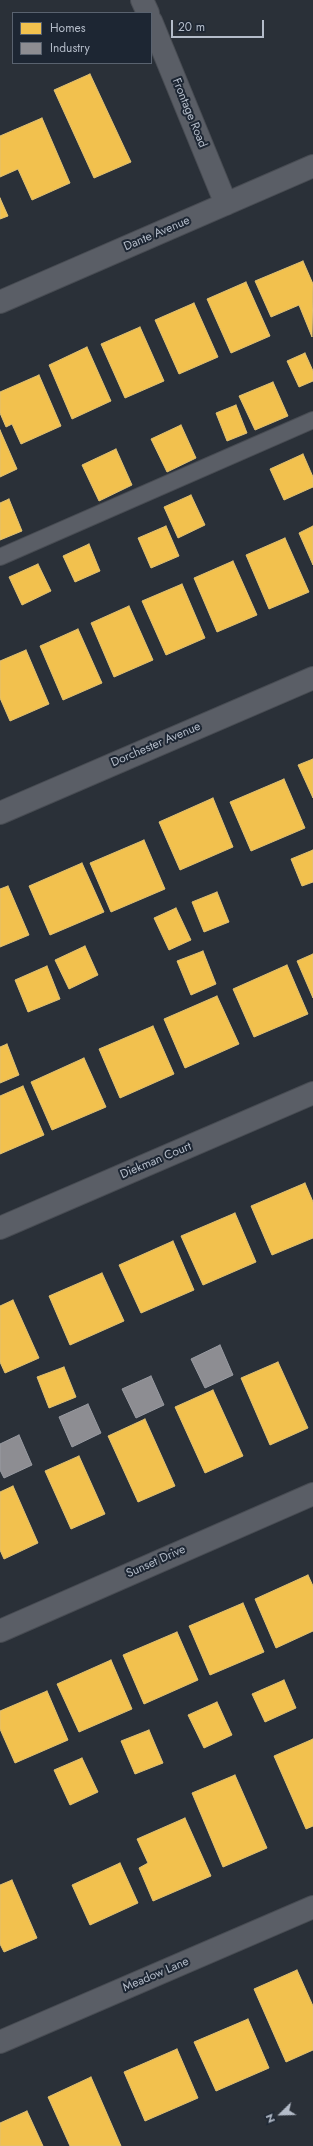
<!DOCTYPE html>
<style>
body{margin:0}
#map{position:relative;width:313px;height:2146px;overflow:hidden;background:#2a3038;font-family:Jost,sans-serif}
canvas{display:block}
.legend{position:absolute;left:12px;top:12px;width:140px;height:52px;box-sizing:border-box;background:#1d2633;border:1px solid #59626f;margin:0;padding:5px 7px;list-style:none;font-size:12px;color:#b4bcc9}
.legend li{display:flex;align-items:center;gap:8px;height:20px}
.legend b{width:20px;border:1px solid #59626f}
.north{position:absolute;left:261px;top:2094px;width:40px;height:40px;-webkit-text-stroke:3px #1d2633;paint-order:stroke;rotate:247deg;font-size:11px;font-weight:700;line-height:16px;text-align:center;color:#b4bcc9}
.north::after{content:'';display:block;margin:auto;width:14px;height:18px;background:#b4bcc9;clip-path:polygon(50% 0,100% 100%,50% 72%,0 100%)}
.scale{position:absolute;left:171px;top:20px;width:93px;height:18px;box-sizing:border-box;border:2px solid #b4bcc9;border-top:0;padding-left:5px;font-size:12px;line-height:14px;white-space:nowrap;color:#b4bcc9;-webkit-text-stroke:3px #1d2633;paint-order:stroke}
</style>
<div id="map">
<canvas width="313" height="2146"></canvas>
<ul class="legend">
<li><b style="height:11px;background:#f2c14e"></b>Homes</li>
<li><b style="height:11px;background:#8d8d92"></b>Industry</li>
</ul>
<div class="north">N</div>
<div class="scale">20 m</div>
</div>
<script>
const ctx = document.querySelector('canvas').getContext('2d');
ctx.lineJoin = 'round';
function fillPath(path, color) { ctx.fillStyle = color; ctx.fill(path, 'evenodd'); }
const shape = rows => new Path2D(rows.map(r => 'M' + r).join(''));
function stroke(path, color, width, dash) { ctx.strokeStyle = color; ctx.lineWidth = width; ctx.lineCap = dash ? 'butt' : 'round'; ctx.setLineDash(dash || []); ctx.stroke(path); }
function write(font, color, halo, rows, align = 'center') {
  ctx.font = font + ' Jost,sans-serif'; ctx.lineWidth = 4; ctx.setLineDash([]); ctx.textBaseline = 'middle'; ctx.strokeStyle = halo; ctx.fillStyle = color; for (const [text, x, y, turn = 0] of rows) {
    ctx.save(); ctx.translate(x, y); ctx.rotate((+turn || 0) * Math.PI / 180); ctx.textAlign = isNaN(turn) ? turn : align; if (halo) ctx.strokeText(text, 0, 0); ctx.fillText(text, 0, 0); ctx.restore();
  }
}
const homes = shape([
 [90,74,131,162,94,178,54,90,90,74],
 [42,118,70,183,32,200,18,169,0,177,0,136,42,118],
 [0,198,8,216,0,219,0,198],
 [303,261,313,284,312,337,299,305,271,317,255,281,303,261],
 [246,282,270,336,231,353,207,299,246,282],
 [194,303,218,357,179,374,155,320,194,303],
 [140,327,164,381,125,398,101,344,140,327],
 [87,347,111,401,72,419,49,365,87,347],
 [305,353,313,371,313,381,299,387,287,361,305,353],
 [39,375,61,426,21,444,12,424,6,427,0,413,0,392,39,375],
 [273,382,288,416,255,430,239,396,273,382],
 [236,405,247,433,227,441,216,413,236,405],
 [181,425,196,458,167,472,151,439,181,425],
 [0,430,17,469,0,477,0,430],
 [116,449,132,485,99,501,82,465,116,449],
 [303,454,313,477,313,487,284,500,270,469,303,454],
 [191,495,205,525,178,538,164,507,191,495],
 [9,499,22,531,0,540,0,503,9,499],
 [166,526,179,556,151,568,138,538,166,526],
 [313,526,313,565,299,533,313,526],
 [285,538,309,592,269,609,246,555,285,538],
 [89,544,100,571,75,582,63,556,89,544],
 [233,561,257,615,217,632,194,578,233,561],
 [38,564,51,591,22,605,9,577,38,564],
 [182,584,205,638,166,655,142,601,182,584],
 [129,606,153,660,114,677,91,623,129,606],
 [78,629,102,683,63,700,40,646,78,629],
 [26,650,49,704,10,721,0,698,0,661,26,650],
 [313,759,313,798,298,765,313,759],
 [284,779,305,828,251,851,230,802,284,779],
 [213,798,233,847,180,870,159,822,213,798],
 [144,840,165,889,111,912,90,863,144,840],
 [313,850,313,882,302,886,291,859,313,850],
 [82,863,104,912,50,935,29,886,82,863],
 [8,886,29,935,0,947,0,889,8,886],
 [217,892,229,922,204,932,192,902,217,892],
 [176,908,191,940,169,950,154,918,176,908],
 [85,946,98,975,69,989,55,960,85,946],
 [203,951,216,984,191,995,177,961,203,951],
 [313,954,313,998,297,961,313,954],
 [287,965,308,1014,254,1037,233,989,287,965],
 [47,966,60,999,28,1012,15,980,47,966],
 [217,996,239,1044,185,1068,164,1019,217,996],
 [153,1026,174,1074,120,1098,99,1049,153,1026],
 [7,1044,19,1075,0,1083,0,1047,7,1044],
 [84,1058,106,1107,52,1130,31,1082,84,1058],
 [23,1086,44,1135,0,1154,0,1096,23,1086],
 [305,1183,313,1202,313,1238,272,1255,251,1206,305,1183],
 [235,1213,256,1262,203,1285,181,1236,235,1213],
 [173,1241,194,1290,141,1313,119,1265,173,1241],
 [102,1273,124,1321,70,1345,49,1296,102,1273],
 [13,1300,39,1358,5,1373,0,1362,0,1306,13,1300],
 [278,1362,308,1428,270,1445,241,1378,278,1362],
 [64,1367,76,1397,49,1408,37,1377,64,1367],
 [213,1390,243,1456,205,1473,175,1407,213,1390],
 [145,1419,175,1486,138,1502,108,1436,145,1419],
 [79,1456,105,1514,71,1529,45,1471,79,1456],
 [13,1486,38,1543,4,1559,0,1550,0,1492,13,1486],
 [308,1575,313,1586,313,1631,276,1648,255,1599,308,1575],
 [243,1603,264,1652,210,1675,189,1626,243,1603],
 [177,1632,198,1680,144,1704,123,1655,177,1632],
 [111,1660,132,1709,79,1732,57,1684,111,1660],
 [284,1680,296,1708,265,1722,252,1694,284,1680],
 [47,1691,68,1740,15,1763,0,1729,0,1711,47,1691],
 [217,1702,232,1735,204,1748,188,1715,217,1702],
 [149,1730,163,1763,135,1774,121,1741,149,1730],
 [313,1739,313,1826,306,1829,274,1756,313,1739],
 [82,1758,98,1792,70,1805,54,1770,82,1758],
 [235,1775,267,1848,223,1867,192,1793,235,1775],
 [185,1818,211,1876,153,1901,139,1868,148,1863,137,1839,185,1818],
 [120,1863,138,1903,90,1925,72,1885,120,1863],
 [12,1880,37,1938,4,1952,0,1944,0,1885,12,1880],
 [297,1970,313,2006,313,2050,286,2062,254,1989,297,1970],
 [248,2019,269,2068,216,2091,194,2042,248,2019],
 [177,2049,198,2098,145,2121,124,2072,177,2049],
 [91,2077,121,2146,70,2146,48,2097,91,2077],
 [27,2111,43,2146,0,2146,0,2123,27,2111]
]);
fillPath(homes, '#f2c14e');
stroke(homes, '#dfc073', 1);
const industry = shape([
 [220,1345,233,1375,205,1388,191,1359,220,1345],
 [151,1376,164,1405,136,1418,122,1389,151,1376],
 [88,1404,101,1433,72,1447,59,1417,88,1404],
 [19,1435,32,1465,4,1478,0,1470,0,1444,19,1435]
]);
fillPath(industry, '#8d8d92');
stroke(industry, '#999ba2', 1);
const service = shape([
 [0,557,313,420]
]);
const minor = shape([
 [142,0,148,13],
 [151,21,226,204],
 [0,302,313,166],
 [0,813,313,678],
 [0,1228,313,1093],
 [0,1631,313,1494],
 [0,2042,313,1907]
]);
stroke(service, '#484c53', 18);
stroke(minor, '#484c53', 24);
stroke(service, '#5a5e66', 16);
stroke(minor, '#5a5e66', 22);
write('12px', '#b4bcc9', '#1d2633', [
 ["Frontage Road",189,113,68],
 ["Dante Avenue",157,234,-23],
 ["Dorchester Avenue",156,745,-23],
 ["Diekman Court",156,1161,-23],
 ["Sunset Drive",156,1562,-24],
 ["Meadow Lane",156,1975,-23]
]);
</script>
